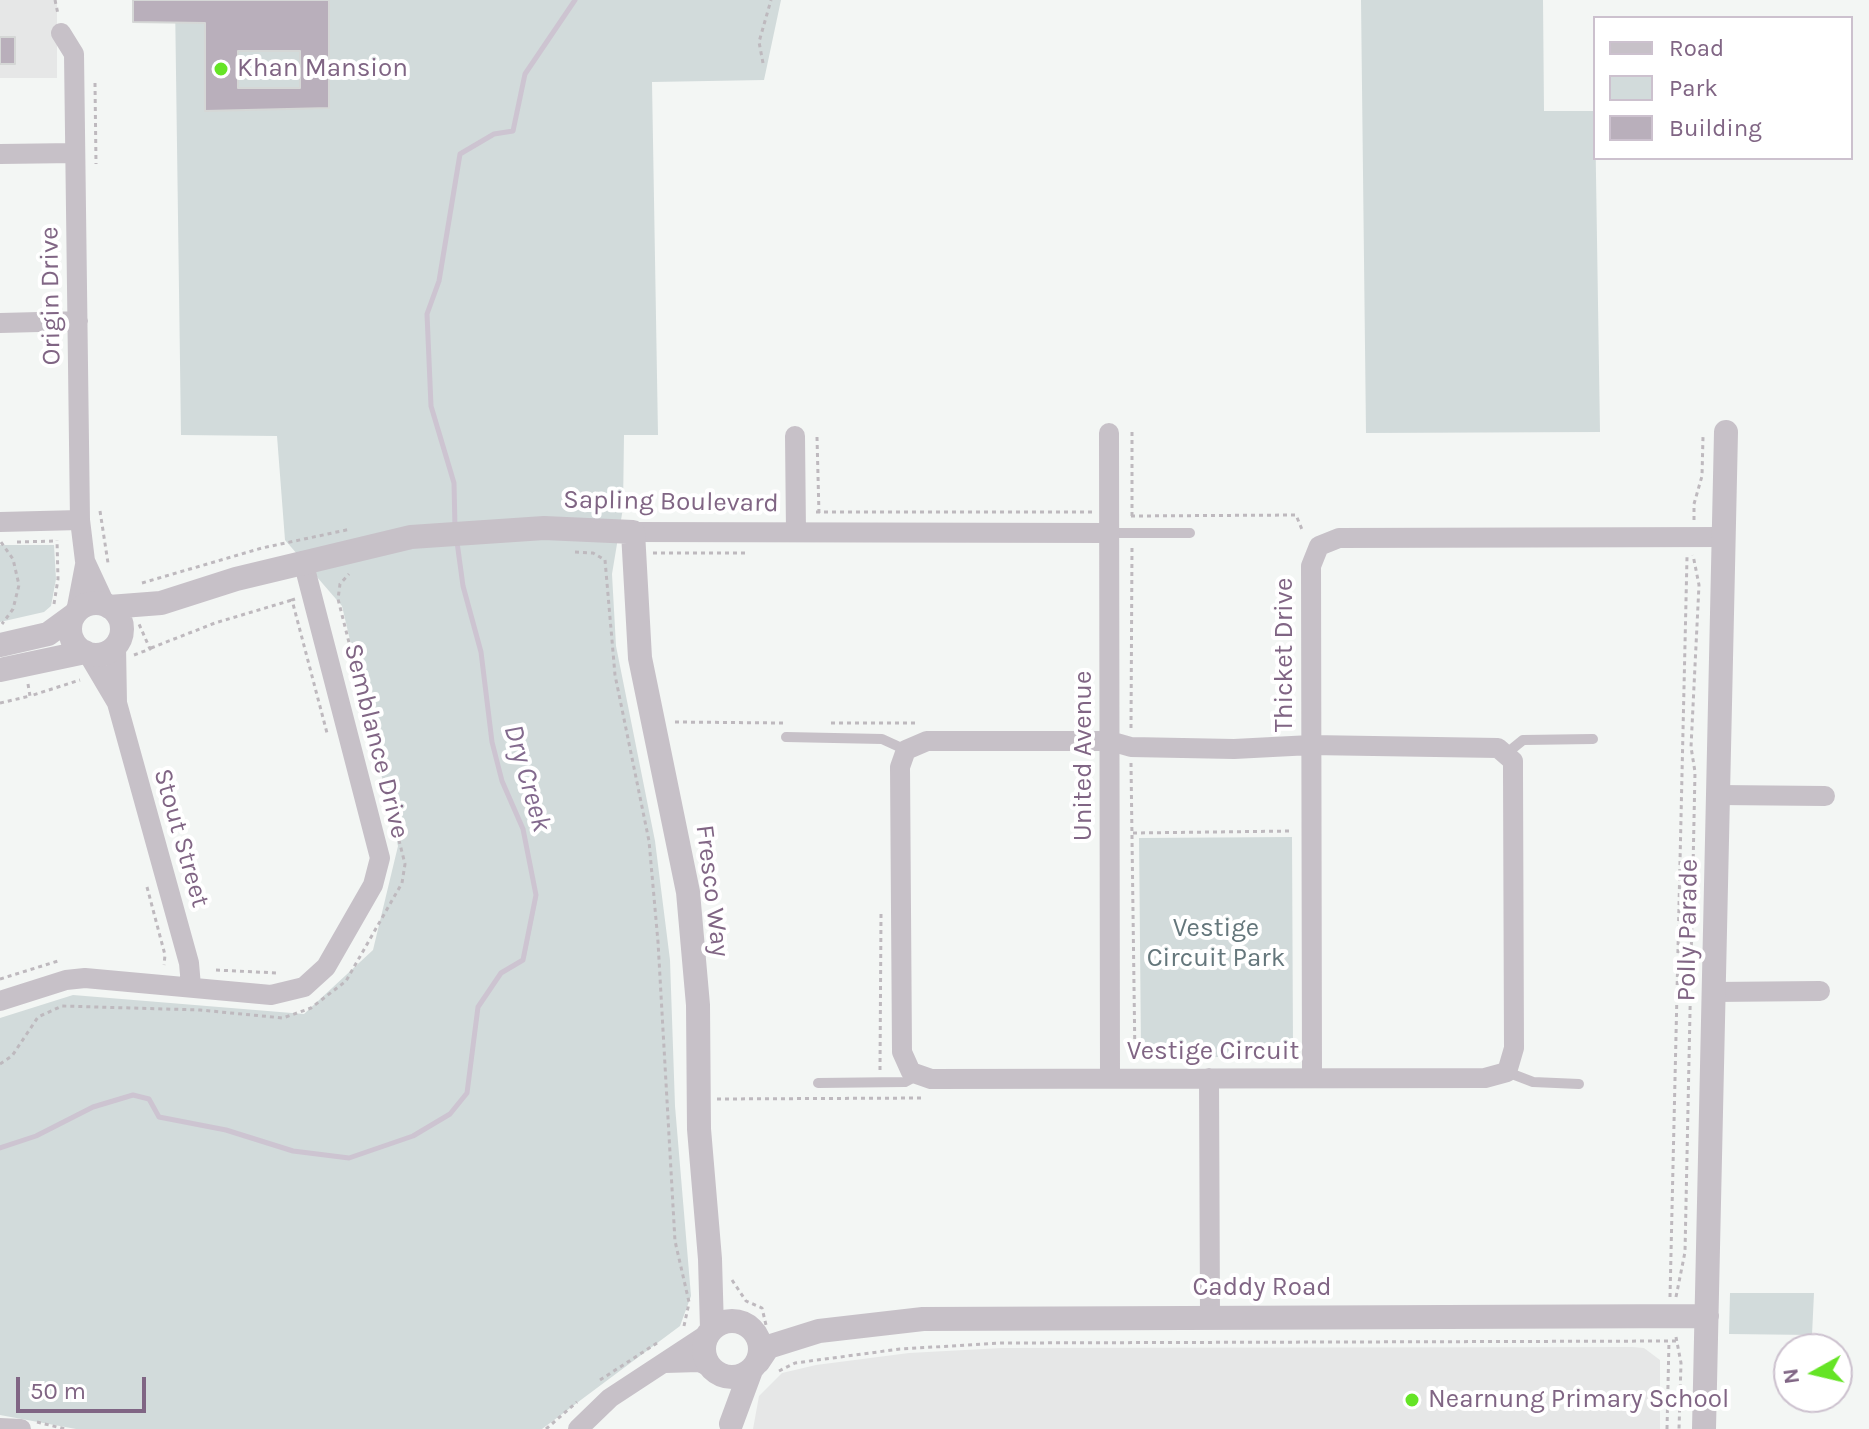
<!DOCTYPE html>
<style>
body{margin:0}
#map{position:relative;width:1869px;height:1429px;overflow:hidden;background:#f3f6f4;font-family:Karla,sans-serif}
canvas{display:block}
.legend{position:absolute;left:1593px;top:16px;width:260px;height:144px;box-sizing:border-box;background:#fff;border:2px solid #ccc1ce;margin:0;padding:10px 14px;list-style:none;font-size:24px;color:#806584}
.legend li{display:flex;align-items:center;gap:16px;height:40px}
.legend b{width:40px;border:2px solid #ccc1ce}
.north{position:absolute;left:1773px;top:1333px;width:80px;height:80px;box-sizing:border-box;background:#fff;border:2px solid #ccc1ce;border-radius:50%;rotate:262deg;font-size:22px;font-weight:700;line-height:32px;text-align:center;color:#806584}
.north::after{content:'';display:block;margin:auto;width:28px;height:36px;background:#65e425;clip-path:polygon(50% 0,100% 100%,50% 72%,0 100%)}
.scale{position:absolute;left:16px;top:1377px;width:130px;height:36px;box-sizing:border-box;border:4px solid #806584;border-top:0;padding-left:10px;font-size:24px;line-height:28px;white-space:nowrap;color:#806584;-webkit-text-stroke:6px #fff;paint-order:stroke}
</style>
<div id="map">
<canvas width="1869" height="1429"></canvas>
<ul class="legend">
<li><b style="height:10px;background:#c7c1c8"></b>Road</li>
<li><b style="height:22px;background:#d2dbdb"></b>Park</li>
<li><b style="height:22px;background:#b9afbb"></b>Building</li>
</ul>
<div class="north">N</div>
<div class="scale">50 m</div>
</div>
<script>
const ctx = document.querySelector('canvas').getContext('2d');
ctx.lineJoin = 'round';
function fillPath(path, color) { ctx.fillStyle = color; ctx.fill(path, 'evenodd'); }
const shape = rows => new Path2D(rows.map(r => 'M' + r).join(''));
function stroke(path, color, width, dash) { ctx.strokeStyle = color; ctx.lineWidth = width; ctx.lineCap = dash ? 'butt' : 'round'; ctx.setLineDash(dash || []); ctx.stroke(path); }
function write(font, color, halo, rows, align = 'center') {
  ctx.font = font + ' Karla,sans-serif'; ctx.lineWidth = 8; ctx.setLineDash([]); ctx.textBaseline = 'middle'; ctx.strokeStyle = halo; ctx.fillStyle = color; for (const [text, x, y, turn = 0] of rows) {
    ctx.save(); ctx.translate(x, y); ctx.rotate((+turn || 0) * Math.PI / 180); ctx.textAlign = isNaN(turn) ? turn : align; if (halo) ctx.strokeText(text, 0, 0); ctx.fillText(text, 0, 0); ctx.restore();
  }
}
fillPath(shape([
 [0,0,57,0,57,78,0,78],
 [1633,1347,1644,1348,1660,1360,1660,1429,753,1429,759,1396,782,1373,816,1365,909,1353,1002,1348]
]), '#e6e7e7');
fillPath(shape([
 [175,0,781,0,764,80,652,82,658,435,624,435,623,508,612,574,616,646,655,841,670,960,675,1106,691,1296,680,1326,542,1429,76,1429,0,1415,0,1018,73,995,304,1014,373,950,398,846,342,606,285,540,277,436,181,435],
 [1361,0,1543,0,1544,111,1595,111,1600,432,1366,433],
 [0,545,54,545,56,579,51,606,44,612,0,622],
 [1292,837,1293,1049,1278,1057,1149,1057,1141,1050,1139,838],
 [1730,1293,1814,1293,1812,1335,1729,1334]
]), '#d2dbdb');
stroke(shape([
 [455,528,454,483,431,406,427,314,439,281,460,154,494,134,513,131,525,74,575,0],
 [0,1148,36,1136,93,1107,133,1095,149,1099,159,1117,226,1130,293,1151,349,1158,413,1136,450,1114,467,1093,478,1007,501,973,523,960,536,895,523,829,502,781,492,742,481,652,463,586,457,542]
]), '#cdc4d1', 5);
const building = shape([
 [133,0,329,0,329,108,205,111,205,23,133,22,133,0],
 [238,51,300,51,300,88,238,88,238,51],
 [0,37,15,37,15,64,0,64,0,37]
]);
fillPath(building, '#b9afbb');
stroke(building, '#d5d7d6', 2);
stroke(shape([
 [55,0,58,14],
 [763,63,759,42,771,0],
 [95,83,96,164],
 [1132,432,1132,520],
 [817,437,819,514],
 [100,511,108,563],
 [816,512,1092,512],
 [1131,516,1296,515,1303,532],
 [1694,520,1694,504,1702,476,1703,437],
 [1,542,13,559,19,585,13,609,2,624],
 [17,542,57,541],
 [575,552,593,553,605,560],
 [653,553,745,553],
 [605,560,615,675,649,841,658,942,675,1241,689,1302],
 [142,583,262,548,351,529],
 [295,599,292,600,327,733],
 [54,604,58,579,57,540],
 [151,648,215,623,292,600],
 [134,655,150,649,139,624],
 [28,684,30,696,80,680],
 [0,703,30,696],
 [675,722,783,723],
 [831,723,919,723],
 [1131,728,1132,547],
 [1131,763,1135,1060],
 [1133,833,1293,831],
 [147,887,165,955,164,965],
 [216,970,277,973],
 [0,979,58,961],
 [0,1064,12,1056,38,1017,62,1006,200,1010,283,1018,311,1008,346,981,402,883,405,864,338,599,340,584,349,574],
 [880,1070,881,914],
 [717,1099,925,1098],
 [732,1280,746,1301,762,1308,766,1325],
 [1670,1297,1687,557],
 [1676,1297,1685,1252,1695,772,1691,747,1699,585,1693,555],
 [684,1326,689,1303],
 [1676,1337,1681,1363,1679,1429],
 [779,1371,795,1363,900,1349,1002,1343,1676,1341],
 [600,1380,657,1343],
 [37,1422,65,1429],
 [546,1429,577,1402],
 [1667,1429,1669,1341]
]), '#beb9be', 3, [4, 4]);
stroke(shape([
 [1109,533,1190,533],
 [786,737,882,739,906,750],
 [1507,753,1523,740,1593,739],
 [1507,1072,1533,1082,1579,1084],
 [818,1083,905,1082,916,1076]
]), '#c7c1c8', 10);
stroke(shape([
 [61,33,74,54,80,520,85,561,105,604],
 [0,154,75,153],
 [0,323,78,321],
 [1109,433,1110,1078],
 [795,436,796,532],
 [0,522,80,520],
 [633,532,1109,533],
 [76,612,85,565],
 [116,646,117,703],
 [88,654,117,703,189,963,191,986],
 [927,741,1110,741,1131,747,1234,749,1311,745,1498,748,1513,761,1513,773,1514,1048,1507,1072,1485,1078,931,1079,911,1072,902,1052,900,767,906,750,927,741],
 [1719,795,1825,796],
 [1714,992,1820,991],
 [0,1001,66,980,85,978,271,995,304,987,326,967,373,885,380,858,303,561],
 [1209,1078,1210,1316],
 [1312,1078,1311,566,1319,546,1339,538,1725,537],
 [665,1363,699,1362,710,1367],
 [0,1428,21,1429],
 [578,1429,610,1398,709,1333]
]), '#c7c1c8', 20);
stroke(shape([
 '70 629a26 26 0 1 1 52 0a26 26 0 1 1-52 0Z',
 [109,607,161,603,236,579,411,537,544,528,633,532,640,658,688,892,698,1005,699,1129,710,1259,712,1329],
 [0,645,48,634,74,615],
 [0,670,85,652],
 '704 1349a28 28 0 1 1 56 0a28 28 0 1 1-56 0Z',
 [758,1362,768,1347,819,1331,923,1319,1707,1316],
 [731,1424,751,1370],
 [1704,1429,1726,432]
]), '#c7c1c8', 24);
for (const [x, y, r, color] of [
 [221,69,8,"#65e425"],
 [1412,1400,8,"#65e425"]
]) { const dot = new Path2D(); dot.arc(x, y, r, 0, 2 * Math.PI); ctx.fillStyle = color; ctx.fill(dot); stroke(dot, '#fff', 3); }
write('26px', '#806584', '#fff', [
 ["Khan Mansion",237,69],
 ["Nearnung Primary School",1428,1400]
], 'left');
write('26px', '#806584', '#fff', [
 ["Origin Drive",51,296,-91],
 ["Sapling Boulevard",671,502,1],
 ["Thicket Drive",1285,655,-90],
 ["Semblance Drive",376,741,76],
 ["United Avenue",1084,756,-90],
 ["Stout Street",181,838,74],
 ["Fresco Way",712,891,83],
 ["Polly Parade",1688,930,-89],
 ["Vestige Circuit",1213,1052],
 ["Caddy Road",1262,1288]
]);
write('26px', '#64767b', '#fff', [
 ["Vestige",1216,929],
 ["Circuit Park",1216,959]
]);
write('italic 28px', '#836a8e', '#fff', [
 ["Dry Creek",527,778,74]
]);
</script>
